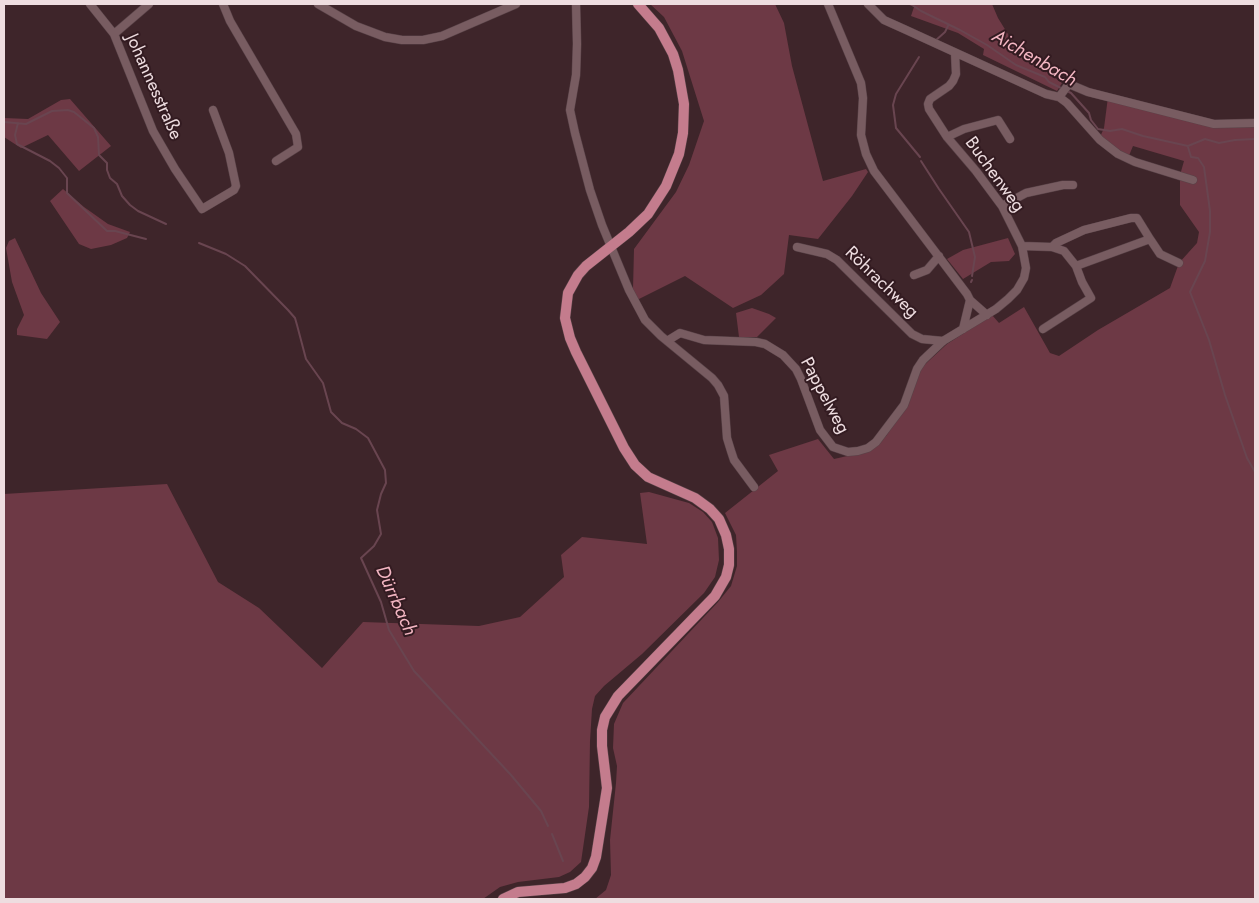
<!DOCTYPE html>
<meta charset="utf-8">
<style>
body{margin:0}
#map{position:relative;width:1259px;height:903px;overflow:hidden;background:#3e252a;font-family:Jost,sans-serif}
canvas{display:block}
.frame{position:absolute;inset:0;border:5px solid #eedde0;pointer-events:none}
</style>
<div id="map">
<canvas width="1259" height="903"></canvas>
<div class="frame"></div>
</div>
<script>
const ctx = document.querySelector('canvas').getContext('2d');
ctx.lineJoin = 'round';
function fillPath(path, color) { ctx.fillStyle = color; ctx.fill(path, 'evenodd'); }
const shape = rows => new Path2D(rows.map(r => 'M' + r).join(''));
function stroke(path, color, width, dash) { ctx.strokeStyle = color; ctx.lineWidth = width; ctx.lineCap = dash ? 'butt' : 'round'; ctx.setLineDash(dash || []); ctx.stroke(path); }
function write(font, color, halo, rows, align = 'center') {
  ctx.font = font + ' Jost,sans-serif'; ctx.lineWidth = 4; ctx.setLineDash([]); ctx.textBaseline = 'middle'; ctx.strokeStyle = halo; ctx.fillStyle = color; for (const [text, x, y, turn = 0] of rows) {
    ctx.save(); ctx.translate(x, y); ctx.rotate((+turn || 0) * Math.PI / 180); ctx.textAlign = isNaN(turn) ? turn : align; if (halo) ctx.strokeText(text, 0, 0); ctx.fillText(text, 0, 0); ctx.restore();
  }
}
fillPath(shape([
 [650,4,775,4,784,23,792,66,823,181,866,169,868,172,852,196,818,239,789,235,784,274,761,295,733,308,685,276,637,300,633,289,634,249,676,192,689,165,704,121,682,51,664,17],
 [907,4,992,4,998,18,1011,39,1031,59,1062,83,1057,91,983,55,984,49,958,33,911,16,914,7],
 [1108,97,1214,124,1255,123,1255,899,595,899,606,890,611,875,610,840,616,783,617,766,613,748,614,724,623,703,718,602,731,586,737,566,737,552,736,535,725,513,778,471,769,455,818,439,834,459,865,452,876,445,886,436,904,409,921,368,947,344,992,315,999,323,1024,307,1050,353,1059,356,1098,330,1170,288,1179,263,1197,243,1199,232,1180,205,1180,175,1184,161,1133,146,1128,158,1100,137,1104,128],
 [70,99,111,146,79,171,48,135,21,148,4,137,4,118,28,119,61,100],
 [63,189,84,207,108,224,130,232,127,238,111,245,91,249,79,244,50,201],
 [15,238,41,293,60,322,47,339,17,335,17,329,24,315,12,282,6,248,9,241],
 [1008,238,1015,254,1009,261,991,262,963,279,947,259,963,250],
 [752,308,769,314,776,318,757,337,739,337,736,313],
 [167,484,218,582,259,608,322,668,363,622,479,626,520,617,564,577,561,555,582,537,647,544,640,493,649,492,689,503,703,512,712,522,718,538,719,560,715,577,704,593,642,654,604,686,595,696,592,709,590,741,589,807,581,862,570,872,559,877,518,882,500,887,483,899,4,899,4,494]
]), '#6d3945');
stroke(shape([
 [911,4,921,11,960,30,987,45,1016,65,1045,77,1049,82,1063,89],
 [935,41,945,32,948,26],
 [919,57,896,94,893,105,896,128,920,157],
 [1067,91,1071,93,1089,113,1091,120,1098,129,1110,131,1122,129,1143,136,1188,146,1205,139,1219,143,1235,140,1255,139],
 [4,122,26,124,52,111,68,110,74,112,94,128,98,137,99,155,107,163,107,170,110,178,117,184,122,196,130,205,138,211,166,224],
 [18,123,15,135,17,144,50,161,59,168,67,178,67,193,107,231,115,231,146,239],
 [1188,147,1191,157,1198,158,1204,167,1210,211,1210,232,1205,261,1190,292,1209,340,1225,395,1247,458,1255,472],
 [921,161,939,189,969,232,975,257,972,276],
 [199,243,226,254,245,266,288,310,295,318,297,325,306,359,323,383,331,412,342,423,356,429,368,438,385,470,386,483,381,494,377,510,381,534,374,546,361,558,381,602,389,630,414,671,511,775,541,811,548,826],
 [971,282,972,280],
 [552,834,563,861]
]), '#694550', 2);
const minor = shape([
 [90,4,114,34,153,131,175,169,202,209,234,190,236,186,229,153,213,110],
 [223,4,230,21,296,134,298,147,276,161],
 [318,4,356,26,385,37,402,40,423,40,442,36,516,4],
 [576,4,577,44,576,75,570,110,575,133,590,190,602,225,629,290,645,320,661,336,712,378,718,385,724,396,727,438,731,451,734,460,754,487],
 [828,4,861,83,863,98,861,135,866,154,874,171,967,294,970,300,963,329],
 [868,4,884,20,904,29,1046,94,1059,97,1067,103,1100,140,1118,154,1135,162,1193,180],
 [114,34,149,4],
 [1059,97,1069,84,1088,92,1214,124,1255,123],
 [947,137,964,129,998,120,1010,139],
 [1002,206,1026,193,1063,185,1073,185],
 [1150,239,1160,254,1179,263],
 [1022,246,1052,247,1064,251,1076,266,1082,282,1091,298,1043,329],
 [797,247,827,254,837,260,912,334,922,339,943,341],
 [1052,247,1056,243,1084,230,1131,218,1137,218,1150,239,1076,266],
 [914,275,927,270,939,256],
 [970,300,987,315],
 [667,341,680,333,704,340,756,342,765,344,783,355,796,369,801,379,820,430,833,447,848,452,858,451,868,448,876,442,904,405,917,369,923,360,943,341,996,309,1008,299,1017,290,1024,278,1026,268,1022,246,1002,206,976,171,947,137,929,109,928,104,930,99,949,86,953,81,956,74,955,53]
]);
const major = shape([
 [503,899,518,892,565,888,576,884,585,877,592,868,596,857,607,788,602,746,602,730,605,717,618,696,715,596,726,577,729,565,729,549,726,535,719,519,710,509,695,498,648,477,635,465,624,448,576,352,570,338,565,318,568,293,578,275,586,266,629,232,648,214,666,186,679,154,683,133,684,104,678,70,673,54,659,28,638,4]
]);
stroke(minor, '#594348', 9);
stroke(major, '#594348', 11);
stroke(minor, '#785c61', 8);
stroke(major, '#c47c8d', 10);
write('18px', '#eedde0', '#331b21', [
 ["Johannesstraße",153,87,66],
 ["Buchenweg",994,175,54],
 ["Röhrachweg",881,283,44],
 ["Pappelweg",824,396,62]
]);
write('italic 19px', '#f3b6c2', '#331b21', [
 ["Aichenbach",1034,59,30],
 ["Dürrbach",395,601,66]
]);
</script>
